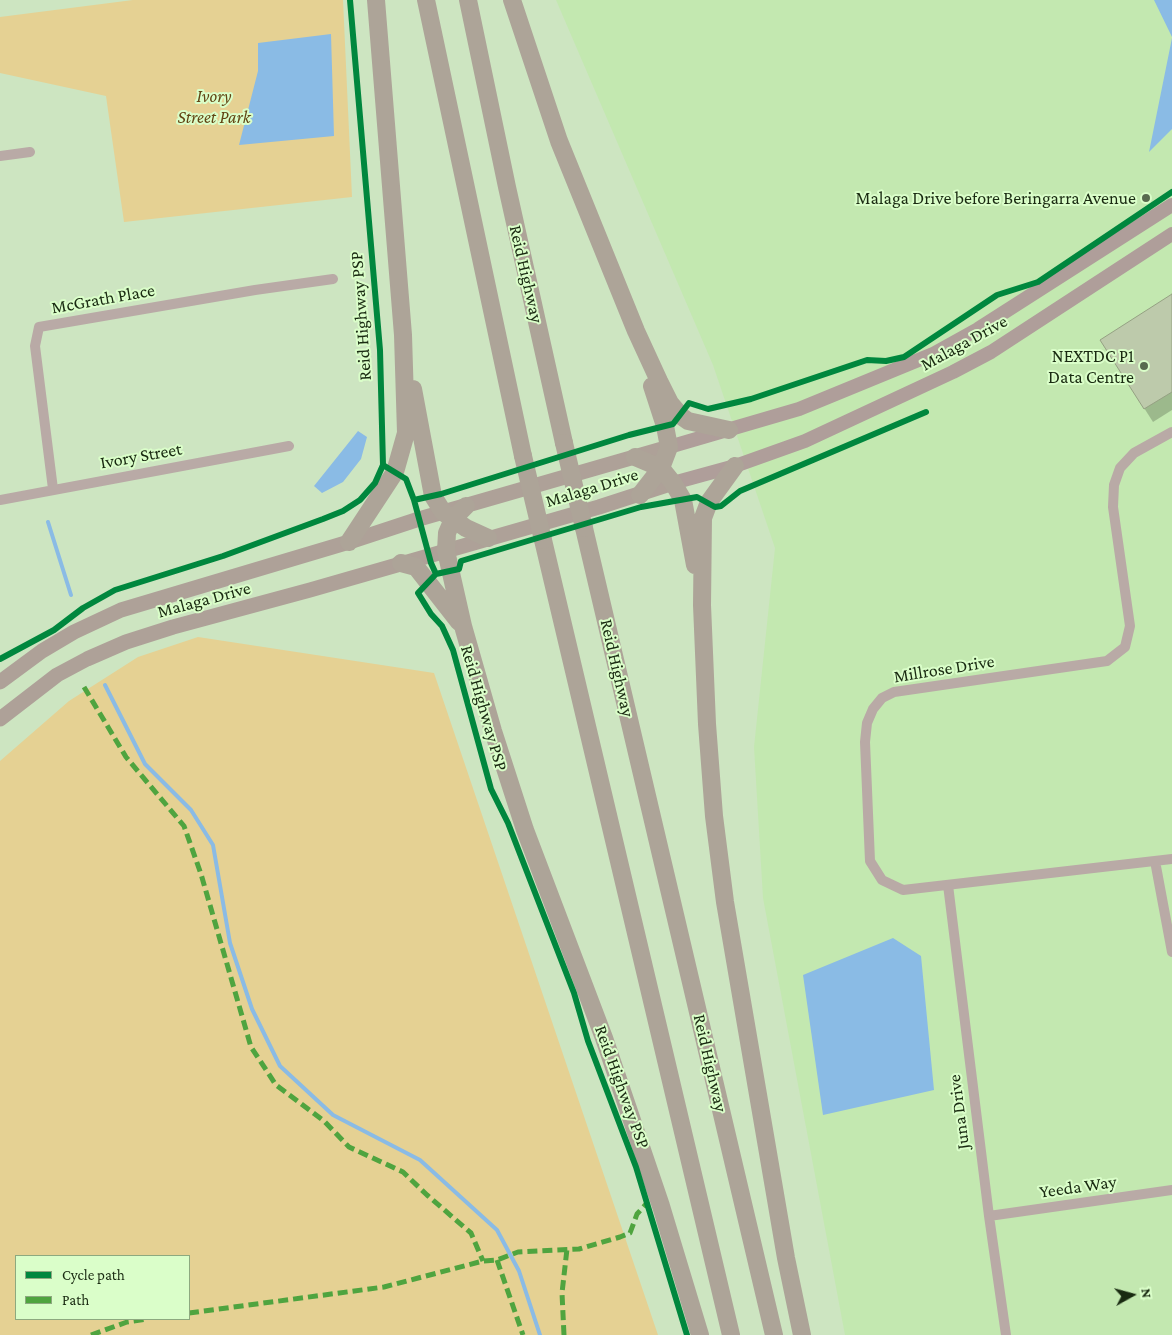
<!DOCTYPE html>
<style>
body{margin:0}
#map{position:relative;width:1172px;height:1335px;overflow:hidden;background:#cde5c1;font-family:"Crimson Pro",serif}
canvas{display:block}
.legend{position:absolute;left:15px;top:1255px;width:175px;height:65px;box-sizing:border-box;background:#dafec9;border:1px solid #8da97f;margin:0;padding:6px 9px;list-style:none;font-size:15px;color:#192a11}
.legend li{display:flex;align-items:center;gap:10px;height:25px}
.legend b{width:25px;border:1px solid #8da97f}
.north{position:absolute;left:1107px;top:1270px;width:50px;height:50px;-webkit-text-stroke:4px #dafec9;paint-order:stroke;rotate:83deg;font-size:14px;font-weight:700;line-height:20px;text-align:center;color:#192a11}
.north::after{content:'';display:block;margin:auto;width:18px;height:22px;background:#192a11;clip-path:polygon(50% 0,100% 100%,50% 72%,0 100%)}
</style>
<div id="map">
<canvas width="1172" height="1335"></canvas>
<ul class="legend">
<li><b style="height:6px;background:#00873e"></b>Cycle path</li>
<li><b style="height:6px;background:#4fa43f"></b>Path</li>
</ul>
<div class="north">N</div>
</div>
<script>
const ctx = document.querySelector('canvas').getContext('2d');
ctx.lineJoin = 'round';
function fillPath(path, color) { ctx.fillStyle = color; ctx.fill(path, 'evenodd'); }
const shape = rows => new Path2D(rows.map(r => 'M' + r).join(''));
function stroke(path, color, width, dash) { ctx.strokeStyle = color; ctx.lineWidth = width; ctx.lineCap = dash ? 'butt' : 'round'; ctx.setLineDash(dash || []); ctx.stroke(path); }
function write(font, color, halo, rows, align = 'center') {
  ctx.font = font + ' "Crimson Pro",serif'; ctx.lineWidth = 4; ctx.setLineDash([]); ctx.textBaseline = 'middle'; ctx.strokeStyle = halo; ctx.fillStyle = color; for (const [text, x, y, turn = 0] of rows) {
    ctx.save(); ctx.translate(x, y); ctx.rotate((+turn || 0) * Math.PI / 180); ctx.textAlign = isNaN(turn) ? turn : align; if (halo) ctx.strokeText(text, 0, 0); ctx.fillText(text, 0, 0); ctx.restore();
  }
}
fillPath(shape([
 [556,0,1172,0,1172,1335,845,1335,763,898,754,747,775,548,713,365]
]), '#c3e8b0');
fillPath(shape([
 [133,0,343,0,352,197,124,222,106,96,0,73,0,17],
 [198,637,434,673,658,1335,0,1335,0,761,69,701,138,657],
 [16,1256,189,1256,189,1319,16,1319]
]), '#e5d193');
fillPath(shape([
 [1154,0,1172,0,1172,37],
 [331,34,334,136,239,145,258,71,258,43],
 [1172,38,1172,129,1149,152],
 [358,431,367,437,361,459,343,482,322,493,314,486],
 [893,938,921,956,934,1090,823,1115,803,975]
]), '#8abbe5');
fillPath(shape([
 [1172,295,1172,410,1153,422,1109,353]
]), '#0003');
stroke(shape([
 [48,522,71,595],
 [105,685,145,764,191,810,213,845,230,943,252,1009,280,1066,333,1115,420,1160,497,1230,519,1271,540,1335]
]), '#8abbe5', 4);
const building = shape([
 [1172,294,1172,392,1144,409,1100,340,1172,294]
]);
fillPath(building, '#bdcaab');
stroke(building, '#95a183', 1);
stroke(shape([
 [0,156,30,152],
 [1172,432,1134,453,1120,468,1114,485,1113,507,1130,626,1125,647,1107,661,894,692,882,698,873,709,867,723,865,742,870,861,882,880,903,890,1172,859],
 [53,489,35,346,39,327,255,290,333,279],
 [0,500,289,446],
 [1155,861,1172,952],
 [948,885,989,1216,1006,1335],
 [989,1216,1172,1190]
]), '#b9aaa6', 10);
stroke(shape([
 [669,447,799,409,933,354,978,329,1172,205],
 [673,483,735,466,805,441,953,372,991,352,1172,234]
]), '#af9e9a', 14);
stroke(shape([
 [0,682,42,651,74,632,121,610,349,542,419,519,669,447],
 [0,719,57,675,87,659,126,642,173,627,310,590,599,507,673,483]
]), '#aea198', 15);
stroke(shape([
 [426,0,523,456],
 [468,0,507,187,564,443],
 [512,0,559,141,636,331,659,381,670,403,681,416,688,421,729,430],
 [413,389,433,496,443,512,466,528,488,538],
 [635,457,661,468,673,483,683,500,695,565],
 [735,466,709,502,703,518,702,605,707,724,714,816,725,902,786,1258,802,1335],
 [640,495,661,468,669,447,665,426,652,386],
 [466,506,453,519,447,533,446,551,463,626,493,731,525,830,604,1038,661,1206,700,1335],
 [584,528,774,1335],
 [543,540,731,1335],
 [349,542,395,472,406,433,403,335,376,0],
 [401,563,416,567,459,622]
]), '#ada498', 18);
stroke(shape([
 [564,443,584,528],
 [523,456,543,540]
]), '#ada498', 18);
stroke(shape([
 [84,687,126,757,184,826,201,874,251,1047,276,1085,324,1121,349,1147,403,1172,427,1195,471,1233,483,1261],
 [497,1260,523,1335],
 [189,1313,384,1287,483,1261,497,1260,518,1252,579,1249,620,1237,630,1233,637,1214,647,1203],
 [91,1335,127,1322,148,1319],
 [564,1335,562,1293,567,1249]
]), '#4fa43f', 5, [10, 5]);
stroke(shape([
 [383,465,406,479,414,500,431,563,436,574],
 [414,500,441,494,629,435,673,424,689,403,708,409,751,399,867,360,886,361,904,357,997,295,1038,282,1172,192],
 [436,574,418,593,431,614,442,626,453,650,491,789,508,823,574,993,588,1041,636,1167,687,1335],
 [436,574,459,569,461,561,641,507,697,497,715,507,721,506,740,491,926,412],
 [0,659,54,630,83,608,115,590,223,556,323,519,343,511,360,500,375,483,383,465,380,350,350,0]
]), '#00873e', 6);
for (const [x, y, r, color] of [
 [1146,198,5,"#586b4f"],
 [1144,366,5,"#586b4f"]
]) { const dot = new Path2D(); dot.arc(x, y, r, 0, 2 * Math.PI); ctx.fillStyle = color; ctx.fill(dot); stroke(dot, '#dafec9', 2); }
write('italic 18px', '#624413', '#dafec9', [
 ["Ivory",214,96],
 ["Street Park",214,117]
]);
write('18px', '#192a11', '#dafec9', [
 ["Malaga Drive before Beringarra Avenue",1136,198],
 ["NEXTDC P1",1134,356],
 ["Data Centre",1134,377]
], 'right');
write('18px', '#192a11', '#dafec9', [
 ["Reid Highway",526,274,77],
 ["McGrath Place",103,299,-10],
 ["Reid Highway PSP",361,316,-94],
 ["Malaga Drive",964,343,-29],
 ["Ivory Street",141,456,-10],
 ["Malaga Drive",592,488,-17],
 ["Malaga Drive",204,600,-15],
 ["Reid Highway",617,668,77],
 ["Millrose Drive",944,669,-9],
 ["Reid Highway PSP",484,708,74],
 ["Reid Highway",710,1063,77],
 ["Reid Highway PSP",622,1087,70],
 ["Juna Drive",959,1112,-97],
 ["Yeeda Way",1078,1187,-8]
]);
</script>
